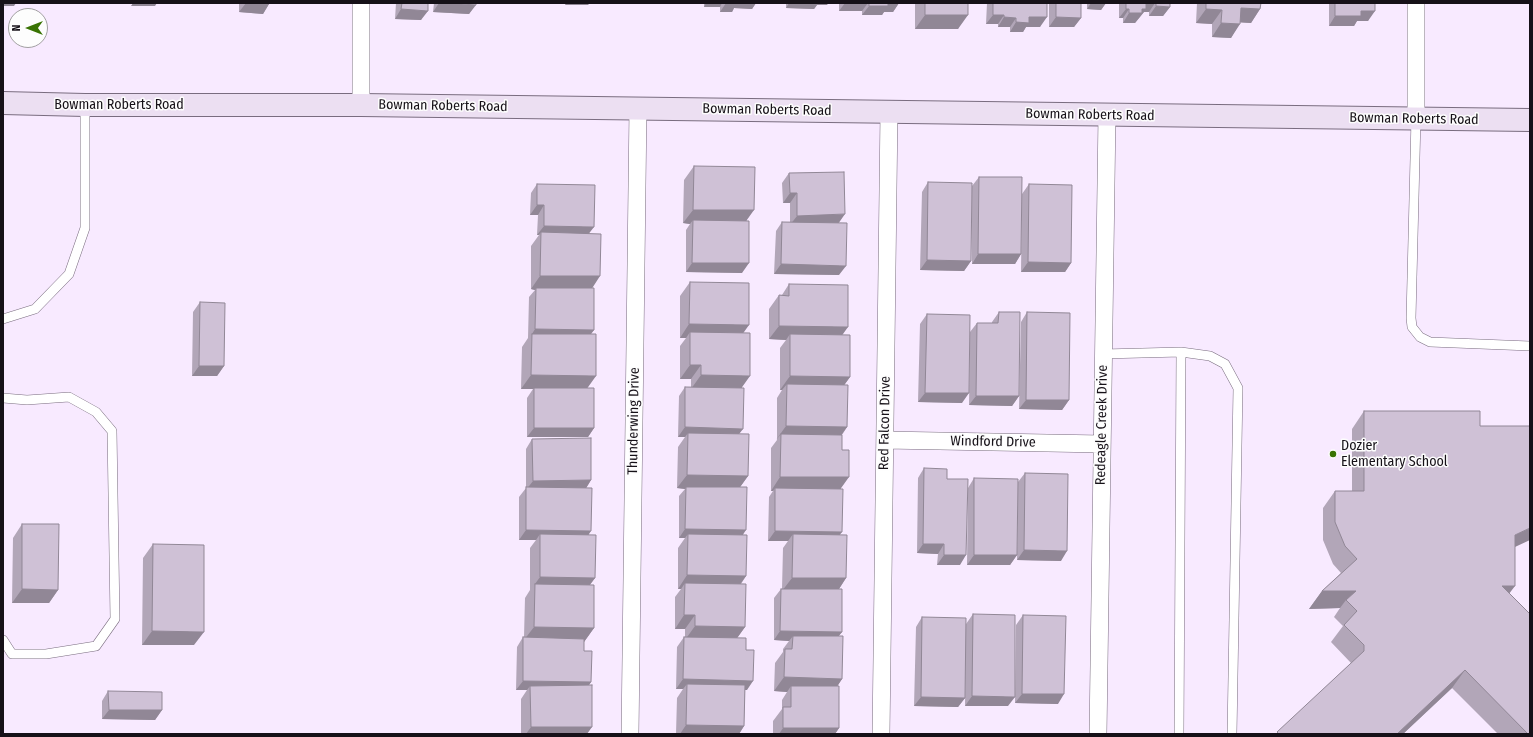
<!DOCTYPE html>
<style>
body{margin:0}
#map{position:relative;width:1533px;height:737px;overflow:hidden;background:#f8eaff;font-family:"Fira Sans Condensed",sans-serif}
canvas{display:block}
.frame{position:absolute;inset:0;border:4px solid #161118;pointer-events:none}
.north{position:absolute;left:8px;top:8px;width:40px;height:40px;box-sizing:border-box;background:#fdfdfd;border:1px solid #a19fa1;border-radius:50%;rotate:270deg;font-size:11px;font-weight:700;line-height:16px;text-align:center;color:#161118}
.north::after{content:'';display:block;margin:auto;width:14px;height:18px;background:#397303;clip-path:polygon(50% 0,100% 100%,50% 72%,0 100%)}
</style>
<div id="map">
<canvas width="1533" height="737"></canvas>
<div class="frame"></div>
<div class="north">N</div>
</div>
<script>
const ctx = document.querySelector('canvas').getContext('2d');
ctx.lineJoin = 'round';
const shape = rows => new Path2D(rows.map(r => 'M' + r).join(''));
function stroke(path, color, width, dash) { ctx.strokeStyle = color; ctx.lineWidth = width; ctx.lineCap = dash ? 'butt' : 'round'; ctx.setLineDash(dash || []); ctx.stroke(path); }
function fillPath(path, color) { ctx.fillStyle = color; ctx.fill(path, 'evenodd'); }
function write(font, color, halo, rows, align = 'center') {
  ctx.font = font + ' "Fira Sans Condensed",sans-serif'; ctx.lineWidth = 3; ctx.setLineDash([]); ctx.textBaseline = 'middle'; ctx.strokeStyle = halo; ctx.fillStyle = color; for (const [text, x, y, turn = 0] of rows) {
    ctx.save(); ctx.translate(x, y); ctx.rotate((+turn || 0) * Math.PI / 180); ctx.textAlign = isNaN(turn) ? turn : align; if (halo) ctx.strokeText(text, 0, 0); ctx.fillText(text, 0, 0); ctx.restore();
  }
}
const lane = shape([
 [1416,118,1411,318,1412,327,1420,337,1430,342,1530,346],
 [3,319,35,309,69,274,85,228,85,105],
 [1181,352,1210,356,1225,364,1238,388,1232,734],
 [1103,354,1181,352,1179,734],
 [3,398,27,400,69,397,96,412,112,431,115,619,96,646,46,654,12,654,3,640]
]);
const street = shape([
 [361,3,361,105],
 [1416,118,1416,3],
 [885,440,1102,444],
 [630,734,638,108],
 [881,734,889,112],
 [1098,734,1107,115]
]);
const secondary = shape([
 [3,103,85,105,361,105,1530,120]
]);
stroke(lane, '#796c7f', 10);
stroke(street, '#796c7f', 18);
stroke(secondary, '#796c7f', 24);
stroke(lane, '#fff', 9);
stroke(street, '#fff', 17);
stroke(secondary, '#ecdff2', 22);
fillPath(shape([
 [239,3,280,3,279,4,269,4,263,14,239,12],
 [396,3,428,3,421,20,395,19],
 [434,3,476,3,469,14,433,12],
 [704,3,756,3,752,9,734,8,732,12,720,12,720,7,704,7],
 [786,3,828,3,827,5,817,5,814,9,786,8],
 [839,3,899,3,893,12,884,12,882,15,862,15,862,11,839,11],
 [915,3,968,3,958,29,915,29],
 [987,3,1047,3,1040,27,1026,27,1023,32,1010,32,1010,27,998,27,998,24,986,24],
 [1049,3,1106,3,1101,10,1087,9,1087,3,1081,3,1081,18,1074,27,1049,27],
 [1119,3,1170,3,1170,7,1163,16,1149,16,1149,12,1144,12,1135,23,1123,23,1123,18,1119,18],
 [1197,3,1261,3,1260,9,1251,23,1240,22,1231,38,1212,37,1212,24,1196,23],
 [1329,3,1375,3,1368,21,1357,21,1354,26,1329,26],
 [694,166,747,221,742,273,686,272,686,230,690,224,683,223,684,180],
 [789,173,839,223,839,275,774,274,776,231,782,222,790,222,790,203,783,203,782,183],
 [979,177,1021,254,1015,264,972,264,972,186],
 [928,182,971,261,964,271,920,270,922,192],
 [537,184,589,233,594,330,591,334,587,388,594,428,588,437,527,437,527,398,533,389,521,389,522,347,528,338,529,297,535,290,531,289,531,246,539,235,537,235,538,215,530,215,531,193],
 [1029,184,1071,263,1065,272,1021,272,1022,194],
 [690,282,743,333,742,388,739,434,748,476,740,487,746,576,741,584,745,627,737,638,746,650,747,690,745,690,744,726,739,734,755,734,676,734,677,698,683,689,676,689,677,647,684,637,685,637,685,629,675,629,675,597,681,589,678,589,678,548,685,538,679,538,679,496,685,489,677,488,678,447,685,437,678,437,679,396,685,387,691,387,691,379,680,379,680,346,686,338,680,338,680,296],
 [789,284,842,335,850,377,844,385,847,427,842,435,840,535,846,578,839,589,842,632,838,636,842,679,837,686,839,728,835,734,773,734,773,721,782,709,782,700,787,692,774,691,775,663,783,652,783,649,789,641,774,640,774,598,781,589,782,589,783,548,788,541,768,541,769,497,773,491,771,491,771,448,777,440,777,398,782,390,780,390,780,348,786,340,769,339,769,309,779,295,782,295],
 [200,302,224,366,217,376,192,376,193,312],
 [999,312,1019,396,1012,406,969,405,970,332,977,323,992,323,992,322],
 [1027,312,1069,400,1062,410,1019,409,1021,322],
 [927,314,962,403,918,402,920,324],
 [1364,411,1480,426,1515,547,1509,594,1530,734,1498,734,1452,688,1403,734,1276,734,1351,663,1331,642,1343,626,1334,617,1340,608,1309,609,1322,591,1341,573,1333,564,1323,540,1323,508,1335,491,1352,491,1352,429],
 [532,439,591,480,586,488,589,535,595,578,590,585,594,628,584,642,584,651,591,682,589,685,587,734,521,734,521,699,527,690,516,690,517,647,523,637,524,637,525,598,530,590,530,548,536,540,519,540,519,497,526,488,526,449],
 [924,468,947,479,960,565,937,565,938,554,917,553,918,478],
 [1025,473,1061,561,1017,560,1018,482],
 [974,478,1017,555,1010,565,967,565,968,488],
 [22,524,58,590,49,603,12,603,13,538],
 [153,544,194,645,142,645,143,558],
 [973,614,1008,706,965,706,966,625,965,698,958,707,914,706,916,627,922,617,966,624],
 [1023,615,1058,704,1015,703,1016,625],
 [108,691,162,710,155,720,102,719,102,701]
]), '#b2a6b8');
fillPath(shape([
 [3,3,16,3,14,6,3,6],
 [65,3,86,3,64,4],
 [133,3,157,3,155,6,131,6],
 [246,3,269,4,263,14,239,12],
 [263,3,280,3,279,4],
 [439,3,447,3,476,5,469,14,433,12],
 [566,3,590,3,588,5,565,5],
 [706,3,722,3,720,7,704,7],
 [726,3,756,3,752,9,734,8,732,12,720,12],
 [789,3,828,3,827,5,817,5,814,9,786,8],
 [845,3,868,3,862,11,839,11],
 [888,3,899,3,893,12,884,12,882,15,862,15,869,6],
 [1091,3,1106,3,1101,10,1087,9],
 [1145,3,1155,3,1149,12,1144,12,1135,23,1123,23,1129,13],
 [1156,6,1170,7,1163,16,1149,16],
 [1241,8,1260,9,1251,23,1231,22],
 [401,9,428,11,421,20,395,19],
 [1126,9,1129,9,1123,18,1119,18],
 [1206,9,1222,10,1212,24,1196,23],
 [1361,11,1375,11,1368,21,1357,21,1354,26,1329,26,1335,16],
 [925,15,968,15,958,29,915,29],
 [993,15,1004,15,998,24,986,24],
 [1004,17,1016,18,1010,27,998,27],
 [1029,17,1047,17,1040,27,1026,27,1023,32,1010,32,1016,22],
 [1056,17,1081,18,1074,27,1049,27],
 [1221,23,1240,24,1231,38,1212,37],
 [790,193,797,193,790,203,783,203],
 [537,205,544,205,538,215,530,215],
 [693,210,754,210,744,224,693,220,690,224,683,223],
 [845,214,838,224,790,225,797,216],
 [544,226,594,227,587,236,541,232,539,235,537,235],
 [978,254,1021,254,1015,264,972,264],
 [927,260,971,261,964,271,920,270],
 [1028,262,1071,263,1065,272,1021,272],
 [692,263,749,263,742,273,686,272],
 [781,264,846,266,839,275,774,274],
 [540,276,600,276,591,290,536,288,535,290,531,289],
 [689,324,749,325,739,339,690,332,686,338,680,338],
 [779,326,848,327,838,341,790,334,786,340,769,339],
 [535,329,594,330,587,339,532,334],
 [690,365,701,365,691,379,680,379],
 [199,366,224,366,217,376,192,376],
 [531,375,596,376,586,390,534,388,533,389,521,389],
 [701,375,750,376,740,390,691,389],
 [790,376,850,377,840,391,787,384,782,390,780,390],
 [925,393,969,393,962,403,918,402],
 [976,396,1019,396,1012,406,969,405],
 [1026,400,1069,400,1062,410,1019,409],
 [786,426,847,427,837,441,781,434,776,440],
 [685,427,743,429,736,438,688,433,685,437,678,437],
 [534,428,594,428,588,437,527,437],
 [687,475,748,476,738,490,686,487,685,489,677,488],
 [780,477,849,477,839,491,775,488,773,491,771,491],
 [591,480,585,490,526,490,533,481],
 [1530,528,1530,540,1502,553,1515,535],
 [685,529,746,530,740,539,688,534,685,538,679,538],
 [526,530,591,531,585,540,540,534,536,540,519,540],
 [775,531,842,532,835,541,793,534,788,541,768,541],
 [923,544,944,544,938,554,917,553],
 [1024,550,1067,551,1061,561,1017,560],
 [944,555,966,555,960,565,937,565],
 [974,555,1017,555,1010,565,967,565],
 [687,575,746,576,736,590,685,583,681,589,678,589],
 [540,577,595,578,585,591,535,584],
 [792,578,846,578,837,592,782,591],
 [1502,586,1515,586,1502,603],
 [22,589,58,590,49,603,12,603],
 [1322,591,1356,591,1346,600,1340,608,1309,609],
 [684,615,695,615,685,629,675,629],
 [695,626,745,627,735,641,685,640],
 [534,627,594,628,584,642,524,640],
 [152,631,204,632,194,645,142,645],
 [780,631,842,632,835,641,793,636,789,641,774,640],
 [1465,670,1452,688,1403,734,1397,734],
 [784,677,842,679,833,693,791,686,787,692,774,691],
 [683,679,753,681,747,690,687,689,687,684,683,689,676,689],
 [523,681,591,682,585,691,530,686,527,690,516,690],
 [1022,694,1064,694,1058,704,1015,703],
 [972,696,1015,697,1008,706,965,706],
 [921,697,965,698,958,707,914,706],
 [109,710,162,710,155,720,102,719],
 [686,725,744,726,739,734,680,734],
 [531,727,592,727,587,734,526,734],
 [783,728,839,728,835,734,779,734]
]), '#918796');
const building = shape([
 [249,3,269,3,269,4,249,3],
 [402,3,428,3,428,11,401,9,402,3],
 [447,3,476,3,476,5,447,3],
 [869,3,888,3,888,6,869,6,869,3],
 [925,3,968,3,968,15,925,15,925,3],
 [993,3,1047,3,1047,17,1029,17,1029,23,1016,22,1016,18,1004,17,1004,15,993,15,993,3],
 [1056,3,1081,3,1081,18,1056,17,1056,3],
 [1126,3,1146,3,1146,9,1142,9,1142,13,1129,13,1129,9,1126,9,1126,3],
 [1156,3,1170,3,1170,7,1156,6,1156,3],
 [1206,3,1261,3,1260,9,1241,8,1240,24,1221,23,1222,10,1206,9,1206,3],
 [1335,3,1375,3,1375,11,1361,11,1361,16,1335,16,1335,3],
 [694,166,755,167,754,210,693,210,694,166],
 [844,172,845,214,797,216,797,193,790,193,789,173,844,172],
 [979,177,1022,177,1021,254,978,254,979,177],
 [928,182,972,183,971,261,927,260,928,182],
 [537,184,595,185,594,227,544,226,544,205,537,205,537,184],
 [1029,184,1072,185,1071,263,1028,262,1029,184],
 [693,220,749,221,749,263,692,263,693,220],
 [782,222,847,223,846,266,781,264,782,222],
 [541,232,601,234,600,276,540,276,541,232],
 [690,282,749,283,749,325,689,324,690,282],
 [789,284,848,285,848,327,779,326,779,295,789,296,789,284],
 [536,288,594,288,594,330,535,329,536,288],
 [200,302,225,303,224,366,199,366,200,302],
 [999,312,1020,312,1019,396,976,396,977,323,998,323,999,312],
 [1027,312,1070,313,1069,400,1026,400,1027,312],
 [927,314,970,315,969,393,925,393,927,314],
 [690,332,750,333,750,376,701,375,701,365,690,365,690,332],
 [532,334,596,334,596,376,531,375,532,334],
 [790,334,850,335,850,377,790,376,790,334],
 [787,384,848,385,847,427,786,426,787,384],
 [685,387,744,388,743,429,685,427,685,387],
 [534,388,594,388,594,428,534,428,534,388],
 [1364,411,1480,411,1480,426,1530,426,1530,528,1515,535,1515,586,1502,586,1530,614,1530,734,1528,734,1465,670,1397,734,1279,734,1277,732,1364,651,1364,645,1344,625,1357,611,1346,600,1356,591,1322,591,1357,559,1345,546,1335,522,1335,491,1364,491,1364,411],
 [688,433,749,434,748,476,687,475,688,433],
 [781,434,842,435,842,450,849,450,849,477,780,477,781,434],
 [591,438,591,480,533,481,532,439,591,438],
 [924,468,947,469,947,479,968,479,966,555,944,555,944,544,923,544,924,468],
 [1025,473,1068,474,1067,551,1024,550,1025,473],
 [974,478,1018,479,1017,555,974,555,974,478],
 [526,487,592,488,591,531,526,530,526,487],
 [686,487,747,487,746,530,685,529,686,487],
 [775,488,843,489,842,532,775,531,775,488],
 [22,524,59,524,58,590,22,589,22,524],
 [540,534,596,535,595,578,540,577,540,534],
 [688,534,747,535,746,576,687,575,688,534],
 [793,534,847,535,846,578,792,578,793,534],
 [153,544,204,545,204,632,152,631,153,544],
 [685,583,746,584,745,627,695,626,695,615,684,615,685,583],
 [535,584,594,585,594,628,534,627,535,584],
 [781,589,842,589,842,632,780,631,781,589],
 [973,614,1015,615,1015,697,972,696,973,614],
 [1023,615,1066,616,1064,694,1022,694,1023,615],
 [922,617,966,618,965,698,921,697,922,617],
 [793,636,843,636,842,679,784,677,785,649,792,649,793,636],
 [523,637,584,639,584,651,592,651,591,682,523,681,523,637],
 [684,637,746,638,746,650,754,650,753,681,683,679,684,637],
 [687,684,745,685,744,726,686,725,687,684],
 [592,685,592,727,531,727,530,686,592,685],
 [791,686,839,686,839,728,783,728,783,707,791,707,791,686],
 [108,691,162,692,162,710,109,710,108,691]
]);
fillPath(building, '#cfc1d6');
stroke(building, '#918796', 1);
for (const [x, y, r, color] of [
 [1333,454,4,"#397303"]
]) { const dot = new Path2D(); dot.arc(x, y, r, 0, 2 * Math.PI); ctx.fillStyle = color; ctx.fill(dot); stroke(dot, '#fdfdfd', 1.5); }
write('14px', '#161118', '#fdfdfd', [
 ["Bowman Roberts Road",119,105],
 ["Bowman Roberts Road",443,106,1],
 ["Bowman Roberts Road",767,110,1],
 ["Bowman Roberts Road",1090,115,1],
 ["Bowman Roberts Road",1414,119,1],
 ["Thunderwing Drive",634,421,-89],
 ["Red Falcon Drive",885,423,-89],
 ["Redeagle Creek Drive",1102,425,-89],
 ["Windford Drive",993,442,1]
]);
write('14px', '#161118', '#fdfdfd', [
 ["Dozier",1341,446],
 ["Elementary School",1341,462]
], 'left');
</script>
